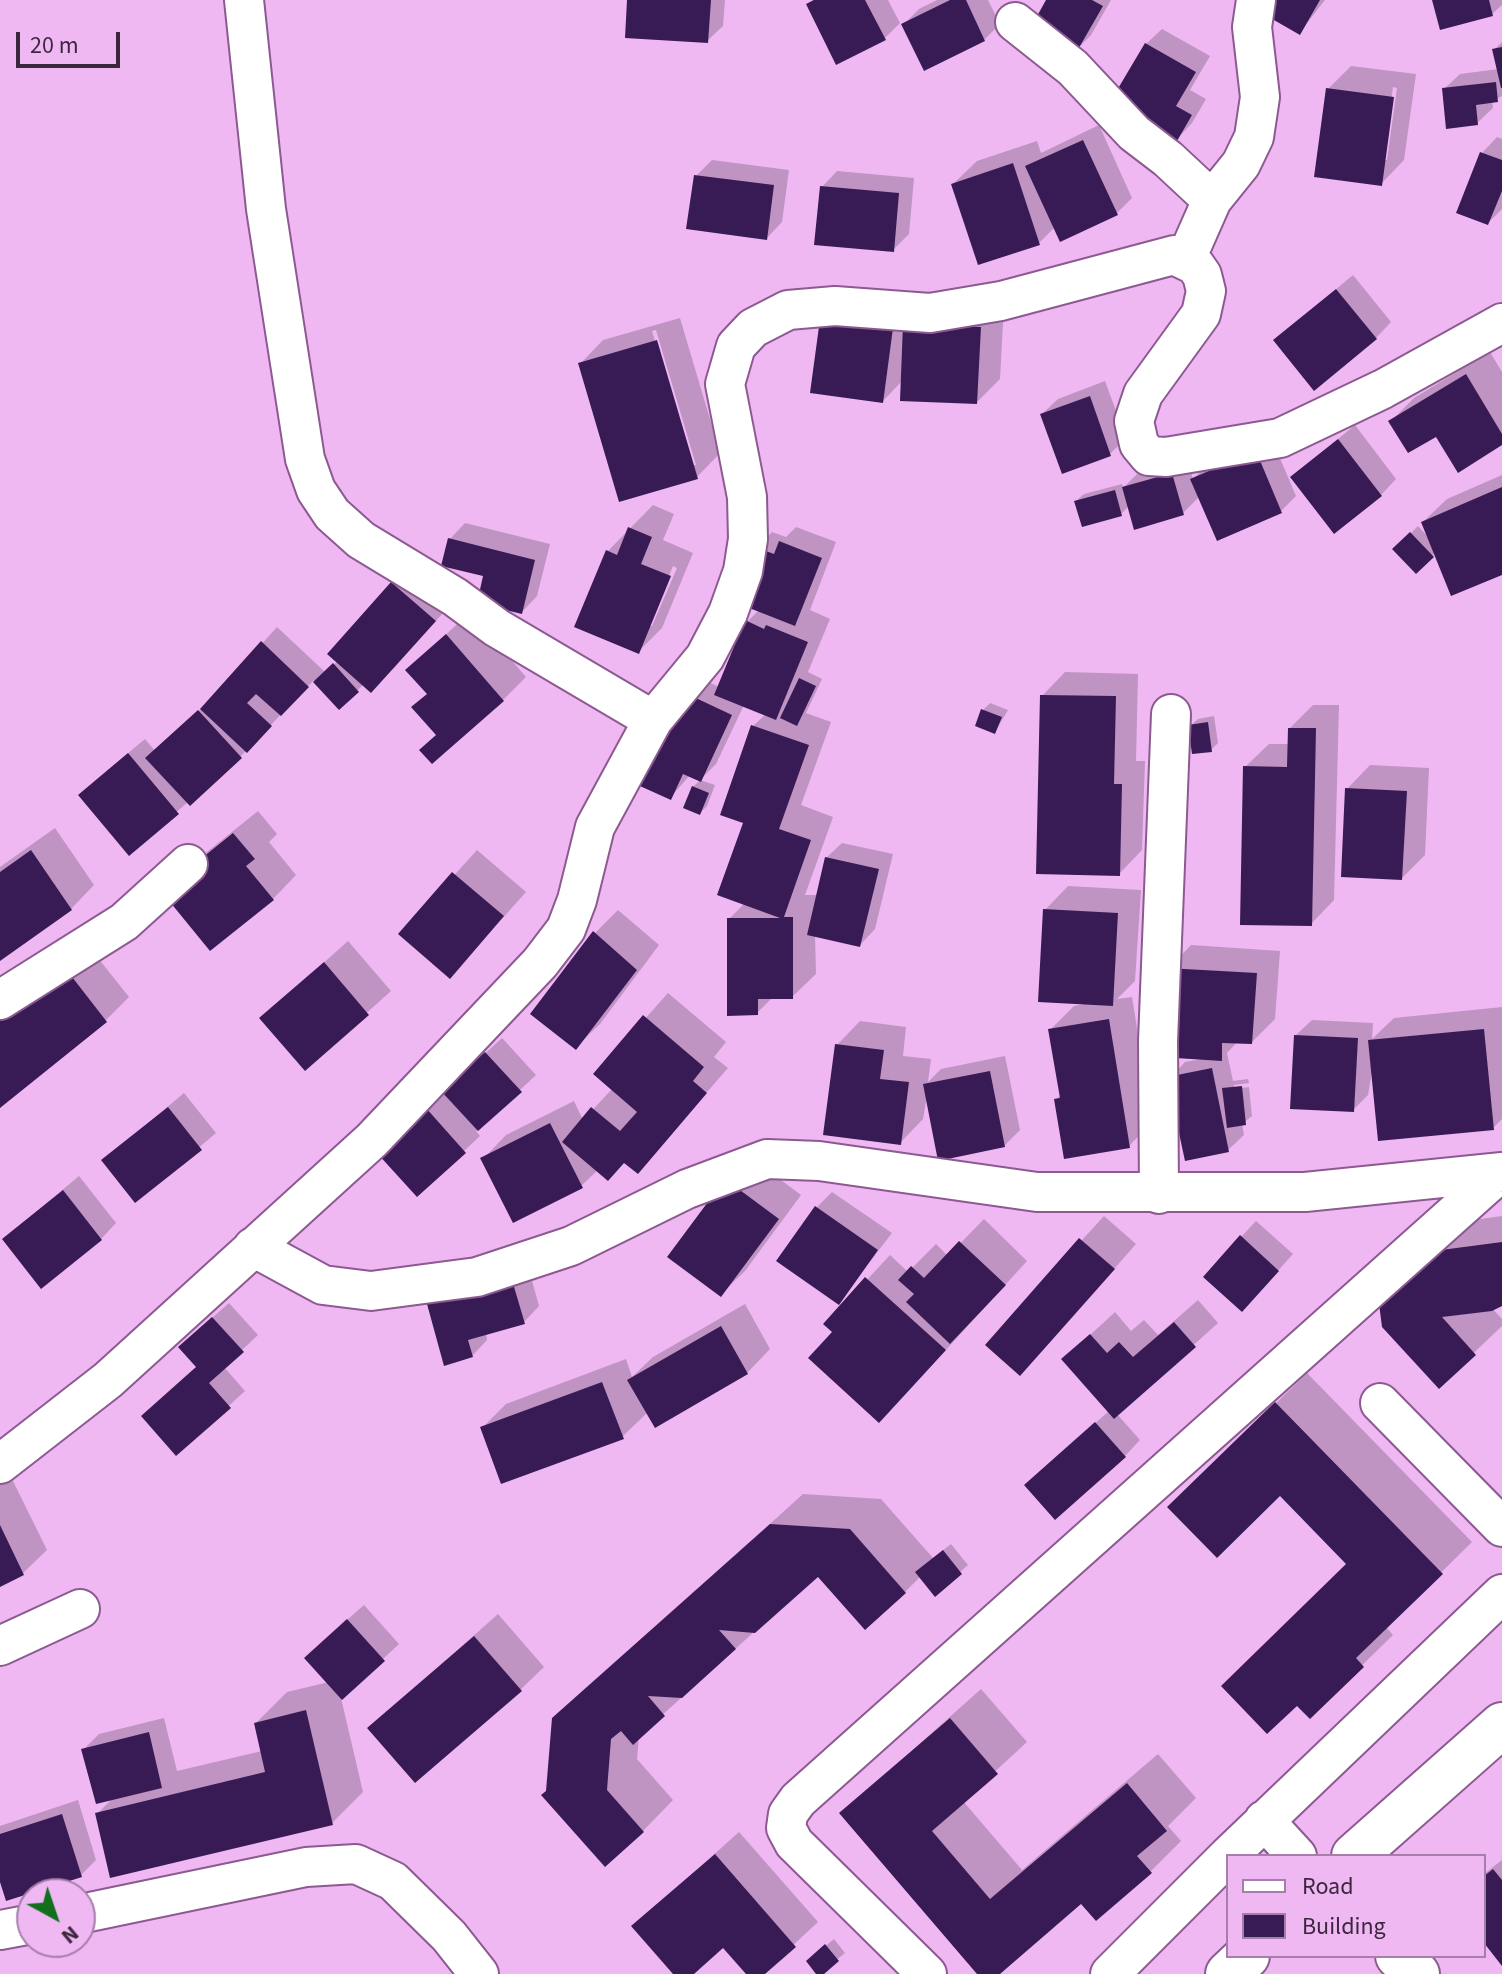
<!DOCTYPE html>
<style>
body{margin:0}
#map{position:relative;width:1502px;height:1974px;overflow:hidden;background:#efb8f3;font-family:"Source Sans 3",sans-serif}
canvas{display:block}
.legend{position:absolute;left:1226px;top:1854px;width:260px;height:104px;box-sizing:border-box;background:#efb8f3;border:2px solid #a77eab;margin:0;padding:10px 14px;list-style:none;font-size:24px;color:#3c263e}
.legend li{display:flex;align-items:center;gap:16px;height:40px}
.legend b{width:40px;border:2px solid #a77eab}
.north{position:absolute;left:16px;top:1878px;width:80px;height:80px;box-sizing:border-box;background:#efb8f3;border:2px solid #a77eab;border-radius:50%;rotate:140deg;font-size:22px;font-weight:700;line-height:32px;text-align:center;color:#3c263e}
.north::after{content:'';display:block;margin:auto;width:28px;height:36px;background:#12701d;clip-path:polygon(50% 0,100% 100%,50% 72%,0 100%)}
.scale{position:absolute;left:16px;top:32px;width:104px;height:36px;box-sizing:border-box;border:4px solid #3c263e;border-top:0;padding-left:10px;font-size:24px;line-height:28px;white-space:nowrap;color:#3c263e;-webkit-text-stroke:6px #efb8f3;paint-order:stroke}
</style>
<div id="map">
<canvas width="1502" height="1974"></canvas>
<ul class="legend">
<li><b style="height:10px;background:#fff"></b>Road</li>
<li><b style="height:22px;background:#381b54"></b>Building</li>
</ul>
<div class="north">N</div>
<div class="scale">20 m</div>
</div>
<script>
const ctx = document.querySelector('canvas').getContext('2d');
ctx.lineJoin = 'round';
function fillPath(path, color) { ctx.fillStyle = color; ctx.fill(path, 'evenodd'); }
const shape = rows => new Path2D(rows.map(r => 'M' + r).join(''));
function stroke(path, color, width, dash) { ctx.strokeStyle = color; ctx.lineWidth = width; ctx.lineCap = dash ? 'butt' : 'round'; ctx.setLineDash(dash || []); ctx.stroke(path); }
fillPath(shape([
 [629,0,725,0,723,26,707,41],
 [813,0,888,0,900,23,884,39,808,4],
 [937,0,988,0,1000,24,984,40,904,24,919,9],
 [1048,0,1111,0,1091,35,1076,50],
 [1269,0,1325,0,1300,32],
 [1434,0,1502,0,1502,5,1492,14],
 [1162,29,1210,56,1190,90,1206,99,1192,123,1177,139,1146,44],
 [1502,42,1502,96,1492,101,1493,108,1477,123,1444,89,1460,74,1499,69,1494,50],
 [1351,66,1416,74,1404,160,1381,184,1328,89],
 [1393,87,1397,88,1387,160,1383,160],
 [1099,125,1132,198,1117,213,1055,227,1039,243,953,184,977,161,1037,141,1041,153],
 [1497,137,1502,139,1502,209,1488,223,1482,153],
 [712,160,789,170,782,222,767,238,696,176],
 [837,171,914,178,909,234,893,250,822,187],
 [1353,275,1391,322,1376,338,1276,340],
 [1004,305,1000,379,977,402,903,380,883,401,822,320],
 [680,318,720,453,697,477,580,364,603,340],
 [656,330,696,465,692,465,652,331],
 [1490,352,1502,372,1502,443,1437,434,1391,421,1414,398],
 [1105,381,1126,438,1110,454,1063,472,1042,414,1058,399],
 [1355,425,1396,479,1381,495,1292,477],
 [1271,437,1296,496,1281,511,1200,496,1183,513,1129,506,1121,514,1076,501,1084,494,1122,484,1123,488,1139,472,1187,458,1193,479,1208,464],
 [1502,475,1502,573,1436,552,1416,571,1395,549,1418,526,1429,538,1423,522,1447,499],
 [653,505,674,514,663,540,693,553,662,628,638,652,608,551],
 [673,566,677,568,652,626,648,626],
 [465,523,550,544,537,596,522,612,450,539],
 [796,527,836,542,810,610,830,619,808,672,822,679,806,713,831,722,801,805,833,817,805,895,818,895,826,858,842,843,893,854,875,929,860,945,815,935,816,974,792,997,773,997,757,1013,729,919,745,903,745,822,753,726,766,714,744,705,716,764,700,780,690,775,670,798,700,678,719,687,747,622,759,610,757,548,772,532,786,537],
 [416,560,458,596,395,667,371,691,364,684,339,708,314,680,241,756,129,853,96,780,145,739,155,751,213,698,277,627,325,672,338,661,330,654],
 [470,612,526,677,503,700,438,734,428,693,408,670],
 [1065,672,1138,674,1136,761,1145,761,1142,850,1119,874,1042,696],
 [990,703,1008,710,995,732,983,710],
 [1313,705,1339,705,1334,900,1311,924,1245,767,1269,744,1289,744,1290,728],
 [1214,716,1218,743,1211,750,1190,726,1198,719],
 [1370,765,1429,768,1425,855,1402,878,1347,789],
 [700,780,715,785,707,806,700,813,693,787],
 [258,811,277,834,269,842,296,875,273,899,187,868],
 [55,828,94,885,71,909,0,956,0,867],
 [477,850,526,892,450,977,401,934],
 [1068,886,1141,890,1135,981,1117,999,1132,997,1152,1122,1129,1146,1056,1099,1061,1095,1050,1030,1074,1006,1084,1004,1045,910],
 [618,910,659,945,600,1024,576,1047,595,933],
 [348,941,391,991,305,1068,262,1018],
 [86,943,129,997,106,1020,0,1105],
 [1191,945,1280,951,1275,1019,1252,1042,1238,1041,1227,1053,1233,1081,1248,1079,1249,1083,1234,1085,1234,1089,1249,1087,1252,1116,1242,1124,1244,1135,1228,1150,1170,1078,1185,1062,1202,1059,1168,969],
 [668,993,726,1042,714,1057,728,1068,638,1171,626,1161,598,1170,581,1186,483,1159,506,1135,574,1101,583,1120,613,1088,596,1074],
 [1502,1007,1502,1119,1493,1128,1373,1066,1368,1095,1353,1110,1296,1035,1312,1020,1373,1023,1372,1039,1394,1018],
 [860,1021,906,1027,903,1056,931,1059,928,1082,941,1069,1005,1056,1020,1130,1004,1146,927,1096,923,1119,900,1143,837,1045],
 [502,1038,536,1075,476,1131,480,1136,417,1195,394,1137],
 [184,1093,216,1133,136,1201,104,1160],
 [750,1157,801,1195,745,1271,721,1294,670,1257],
 [79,1176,116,1223,101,1239,4,1239],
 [832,1192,892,1233,839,1302,817,1207],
 [1104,1216,1136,1244,1043,1350,987,1344],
 [1502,1216,1502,1306,1492,1308,1502,1319,1502,1326,1439,1386,1384,1326,1459,1222],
 [984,1219,1027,1261,903,1397,826,1324,890,1255,908,1272,936,1244,948,1256],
 [1256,1221,1293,1254,1257,1294,1241,1237],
 [528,1266,539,1306,524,1322,486,1333,487,1340,472,1356,429,1305,445,1289],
 [1198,1300,1218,1323,1117,1414,1140,1440,1125,1456,1042,1470,1109,1411,1064,1359,1115,1312,1131,1331,1144,1320,1158,1335],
 [229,1303,258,1335,224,1367,245,1391,176,1454,198,1366,196,1332],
 [745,1304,770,1349,747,1373,648,1412,622,1437,483,1427,506,1404,626,1359,632,1377,653,1357],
 [1307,1373,1472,1542,1386,1627,1393,1635,1310,1716,1349,1564,1280,1493,1200,1477],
 [10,1475,47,1550,23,1573,0,1584,0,1480],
 [803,1494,881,1499,933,1558,951,1544,968,1565,935,1594,921,1576,905,1592,818,1574,639,1736,637,1759,673,1800,643,1831,548,1791,554,1719],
 [364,1605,399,1644,341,1698,363,1792,332,1823,97,1814,113,1798,84,1749,99,1734,164,1718,177,1771,262,1751,256,1723,287,1692,329,1682,322,1642],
 [498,1614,544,1667,520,1690,370,1728],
 [981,1689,1027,1742,963,1801,1022,1870,1158,1754,1196,1798,1168,1826,1181,1841,1150,1872,1082,1901,996,1974,979,1974,842,1813],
 [78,1800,96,1860,81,1875,0,1883,0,1826],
 [739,1832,818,1922,762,1974,748,1974,723,1945,691,1974,676,1974,634,1926],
 [1502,1860,1502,1962,1484,1940,1484,1874],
 [834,1939,845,1953,819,1974,816,1954]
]), '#0003');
fillPath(shape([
 [627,0,711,0,708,43,625,38],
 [814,0,865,0,886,40,836,65,806,4],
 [950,0,966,0,985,41,924,71,901,24],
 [1046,0,1092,0,1103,6,1076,53,1031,27],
 [1267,0,1320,0,1300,35,1260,12],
 [1432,0,1489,0,1493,16,1440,30],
 [1145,43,1196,72,1176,106,1192,115,1177,141,1110,102],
 [1502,47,1502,88,1501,88,1492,49],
 [1496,82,1498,102,1476,105,1478,125,1446,129,1442,88],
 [1326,88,1394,97,1382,186,1314,177],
 [1083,140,1118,215,1060,242,1025,166],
 [1480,152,1502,160,1502,191,1488,225,1456,213],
 [1013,163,1040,245,978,265,951,184],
 [694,175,774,185,767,240,686,229],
 [820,186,899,193,894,252,814,245],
 [1336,289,1377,339,1314,391,1273,340],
 [820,319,893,328,883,403,810,393],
 [903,324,981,327,977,404,900,401],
 [657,340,698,479,619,502,578,363],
 [1466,374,1502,434,1502,445,1458,473,1436,437,1408,453,1388,421],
 [1090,396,1111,456,1062,474,1040,414],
 [1338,439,1382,496,1334,534,1290,477],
 [1256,451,1282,513,1217,541,1190,479],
 [1172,473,1184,515,1134,530,1122,487],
 [1502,487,1502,575,1451,596,1421,522],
 [1115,490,1122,516,1082,527,1074,501],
 [628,527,652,537,641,564,671,576,639,654,574,627,606,550,617,555],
 [1410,532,1434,557,1416,574,1392,549],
 [448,538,535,560,522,614,477,603,483,576,441,566],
 [779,541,822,558,795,626,734,602,755,547,774,554],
 [391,582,436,621,371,693,327,654],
 [745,620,764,629,766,625,808,642,776,720,714,695],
 [446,634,504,701,432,764,419,750,436,735,411,707,427,694,405,670],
 [261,641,309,687,281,716,256,694,247,703,272,726,247,753,200,709],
 [333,663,359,692,339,710,313,682],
 [799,678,816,686,797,726,780,718],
 [683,692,732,715,701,782,683,774,671,800,631,782],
 [1040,695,1116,696,1114,784,1122,784,1120,876,1036,874],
 [981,709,1002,717,995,734,975,726],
 [198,710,242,758,190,806,145,758],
 [1208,722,1212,752,1192,754,1188,725],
 [751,725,809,745,779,829,811,840,784,917,793,917,793,999,758,999,758,1015,727,1016,727,918,780,918,717,895,743,823,720,815],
 [1288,728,1316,728,1312,926,1240,925,1243,766,1287,767],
 [128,753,179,814,129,856,78,795],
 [692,786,709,793,700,815,683,808],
 [1345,788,1407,791,1402,880,1341,877],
 [233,833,255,859,246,866,274,900,210,951,161,891],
 [31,850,72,910,0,961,0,872],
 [825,857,879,869,860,947,807,935],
 [452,872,504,916,450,979,398,934],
 [1043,909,1118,913,1113,1006,1038,1002],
 [593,931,637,970,576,1050,530,1014],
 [324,962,369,1015,305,1071,259,1018],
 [62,964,107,1022,0,1108,0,1013],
 [1166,968,1257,973,1252,1044,1222,1043,1222,1061,1160,1057],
 [643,1015,704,1067,693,1081,707,1093,638,1174,624,1163,608,1181,562,1142,591,1107,620,1131,637,1112,593,1074],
 [1109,1019,1130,1148,1064,1159,1054,1099,1060,1098,1048,1029],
 [1484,1029,1494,1130,1378,1141,1368,1040],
 [1294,1035,1358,1038,1354,1112,1290,1109],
 [835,1044,884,1050,880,1079,909,1082,901,1145,823,1135],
 [485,1052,522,1092,478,1131,441,1091],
 [1212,1068,1229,1152,1185,1161,1167,1077],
 [990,1071,1005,1147,938,1161,923,1084],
 [1242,1086,1246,1125,1227,1128,1222,1088],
 [168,1107,202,1150,135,1203,101,1160],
 [426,1108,466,1153,417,1197,376,1152],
 [550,1123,583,1188,513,1223,480,1158],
 [725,1179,779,1219,721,1297,667,1257],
 [63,1190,102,1240,41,1289,2,1239],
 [815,1206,878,1250,839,1305,776,1261],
 [1240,1235,1279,1271,1242,1312,1203,1277],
 [1079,1238,1115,1269,1020,1376,985,1345],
 [959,1241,1006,1285,950,1344,906,1302,914,1294,898,1280,911,1266,924,1278],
 [1502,1242,1502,1306,1492,1311,1442,1317,1476,1355,1439,1389,1382,1327,1378,1296,1426,1252],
 [865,1277,946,1350,879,1423,808,1358,832,1332,823,1324],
 [512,1280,525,1324,468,1340,473,1357,444,1366,427,1304],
 [212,1317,244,1352,209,1383,231,1408,176,1456,141,1416,196,1367,178,1347],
 [1174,1322,1196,1347,1114,1419,1061,1359,1090,1334,1107,1353,1119,1342,1133,1357],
 [721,1326,748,1374,655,1428,627,1380],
 [602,1382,624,1439,501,1484,480,1427],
 [1275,1402,1443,1574,1356,1658,1364,1667,1310,1719,1297,1706,1267,1734,1221,1686,1346,1564,1280,1496,1217,1558,1167,1507],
 [1095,1422,1126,1457,1055,1520,1024,1485],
 [770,1524,850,1529,906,1593,865,1630,818,1577,755,1633,719,1630,736,1649,682,1698,648,1696,665,1716,633,1745,621,1731,611,1739,607,1790,644,1832,605,1867,541,1795,546,1791,552,1718],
 [0,1525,24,1575,0,1587],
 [943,1550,962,1574,935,1597,915,1572],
 [347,1619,385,1661,342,1700,304,1658],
 [474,1636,522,1691,415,1783,367,1728],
 [306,1710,333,1825,110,1878,95,1813,265,1772,254,1723],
 [950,1718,998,1774,932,1831,990,1899,1127,1783,1167,1831,1137,1856,1152,1873,1096,1921,1081,1904,1000,1974,977,1974,839,1813],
 [149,1732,162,1788,96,1804,81,1749],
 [62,1814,82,1877,6,1901,0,1882,0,1834],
 [715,1854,796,1947,765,1974,746,1974,723,1948,694,1974,673,1974,631,1926],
 [1493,1869,1502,1880,1502,1966,1484,1943,1484,1876],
 [825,1944,839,1961,824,1974,816,1974,806,1961]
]), '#381b54');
const minor = shape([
 [244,0,266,209,305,459,316,490,332,514,361,540,455,597,497,628,653,720],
 [1015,22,1073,68,1134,133,1168,159,1212,200],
 [1186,259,1212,200,1241,164,1254,137,1260,97,1252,27,1256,0],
 [0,1000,124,922,188,864],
 [1159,1194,1158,1041,1171,714],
 [253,1247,323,1285,371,1291,477,1277,571,1246,687,1189,767,1159,819,1161,1037,1192,1305,1192,1502,1172],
 [1380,1403,1502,1527],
 [0,1464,108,1380,372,1140,540,963,566,929,577,900,595,827,653,720,705,657,728,613,743,571,748,539,747,497,725,384,736,346,753,328,788,310,835,306,930,313,1001,301,1174,255,1195,265,1202,275,1206,291,1201,314,1143,394,1134,421,1139,444,1149,456,1166,457,1280,438,1383,389,1502,323],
 [0,1646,80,1609],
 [1264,1820,1297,1856],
 [1228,1856,1502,1594],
 [80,1914,306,1867,356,1864,393,1881,449,1936,479,1974],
 [0,1930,32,1924],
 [927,1974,794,1843,786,1828,788,1814,798,1800,1501,1172],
 [1110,1974,1228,1856]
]);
const tertiary = shape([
 [1398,1956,1417,1974]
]);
const secondary = shape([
 [1354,1856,1502,1725],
 [1228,1974,1247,1956]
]);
stroke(minor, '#8c5a90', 42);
stroke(tertiary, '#8c5a90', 48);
stroke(secondary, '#8c5a90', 48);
stroke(minor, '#fff', 38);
stroke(tertiary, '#fff', 44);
stroke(secondary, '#fff', 44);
</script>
